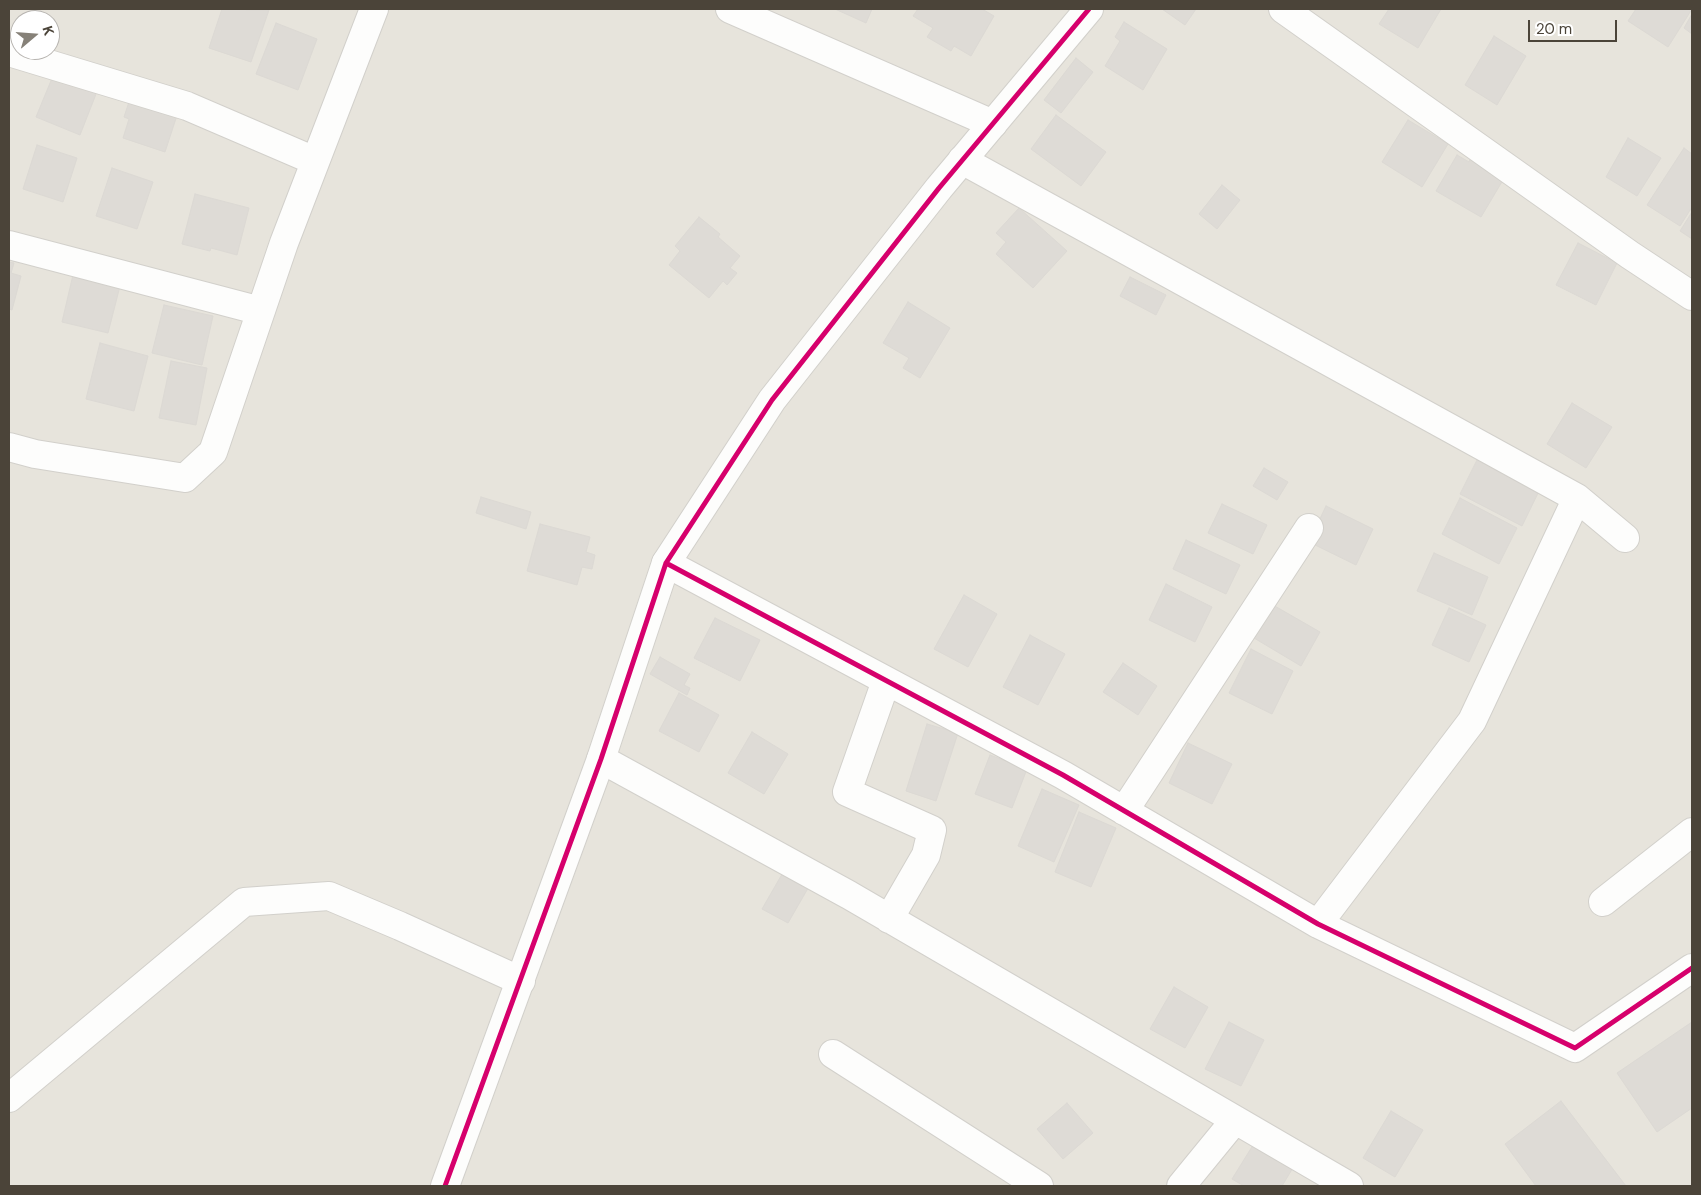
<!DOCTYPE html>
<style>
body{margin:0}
#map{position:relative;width:1701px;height:1195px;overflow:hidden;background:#f4f2ee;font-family:"DM Sans",sans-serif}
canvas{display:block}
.frame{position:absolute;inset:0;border:10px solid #4b4439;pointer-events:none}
.north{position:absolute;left:10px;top:10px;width:50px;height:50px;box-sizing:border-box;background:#fff;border:1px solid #b7b4b0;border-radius:50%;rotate:72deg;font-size:14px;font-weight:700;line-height:20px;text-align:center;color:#4b4439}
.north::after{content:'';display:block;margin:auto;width:18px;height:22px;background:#868178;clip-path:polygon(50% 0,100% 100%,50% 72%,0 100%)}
.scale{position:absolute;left:1528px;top:20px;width:89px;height:22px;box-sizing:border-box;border:2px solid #4b4439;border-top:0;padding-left:6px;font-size:15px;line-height:18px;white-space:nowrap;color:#4b4439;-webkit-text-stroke:4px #fff;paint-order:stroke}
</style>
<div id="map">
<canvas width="1701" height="1195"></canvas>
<div class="frame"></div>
<div class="north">K</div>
<div class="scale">20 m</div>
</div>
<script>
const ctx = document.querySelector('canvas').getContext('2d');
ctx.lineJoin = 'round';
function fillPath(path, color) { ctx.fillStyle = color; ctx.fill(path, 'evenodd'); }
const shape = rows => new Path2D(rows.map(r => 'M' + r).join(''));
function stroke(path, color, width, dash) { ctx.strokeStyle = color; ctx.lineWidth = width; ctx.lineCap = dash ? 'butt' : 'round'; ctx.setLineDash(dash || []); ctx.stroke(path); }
fillPath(shape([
 [9,9,1692,9,1692,1186,9,1186],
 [20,20,50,20,50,50,20,50]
]), '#e7e4dc');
const building = shape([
 [222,9,269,10,251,62,209,48,222,9],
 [835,9,872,9,866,23,835,9],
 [918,9,982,9,994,16,971,56,954,46,951,51,927,37,933,28,913,16,918,9],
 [1162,9,1196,9,1185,25,1162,9],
 [1389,9,1441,9,1418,48,1379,24,1389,9],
 [1636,9,1692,9,1668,47,1628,21,1636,9],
 [1692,14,1692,34,1684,28,1692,14],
 [1124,22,1167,49,1143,90,1105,66,1120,41,1115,37,1124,22],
 [276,23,317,39,298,90,256,74,276,23],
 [1494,36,1526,56,1497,105,1465,85,1494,36],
 [1076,58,1093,72,1061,113,1044,100,1076,58],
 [55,71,98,89,80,135,36,117,55,71],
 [133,90,180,106,165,152,123,138,129,119,124,117,133,90],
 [1056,115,1106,152,1081,186,1031,149,1056,115],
 [1408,120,1448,144,1422,187,1382,162,1408,120],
 [1628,138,1661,158,1637,196,1606,177,1628,138],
 [37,145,77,158,63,202,23,189,37,145],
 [1684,148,1692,154,1692,207,1680,226,1647,205,1684,148],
 [1457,155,1469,162,1472,155,1506,175,1481,217,1436,191,1457,155],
 [112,168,153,182,137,229,96,216,112,168],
 [1222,185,1240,200,1217,229,1199,214,1222,185],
 [195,194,249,208,237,255,211,248,210,251,182,244,195,194],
 [1019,208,1067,251,1033,288,996,254,1006,242,996,233,1019,208],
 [1692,212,1692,239,1680,231,1692,212],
 [699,217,720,234,718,237,740,256,730,268,737,273,727,285,723,281,709,298,669,265,680,251,675,246,699,217],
 [1578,243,1617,263,1596,305,1556,285,1578,243],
 [9,262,14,263,11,273,21,276,12,310,9,309,9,262],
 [73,275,120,286,108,333,62,322,73,275],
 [1130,277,1166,295,1156,315,1120,296,1130,277],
 [908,302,950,328,920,378,903,368,909,358,883,343,908,302],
 [164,305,213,316,202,365,152,353,164,305],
 [100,343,148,356,134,411,86,399,100,343],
 [171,361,207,368,196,425,159,418,171,361],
 [1572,403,1612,427,1586,468,1547,444,1572,403],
 [1478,458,1540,489,1522,526,1460,494,1478,458],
 [1264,468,1288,482,1277,500,1253,486,1264,468],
 [481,497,531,512,526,529,476,513,481,497],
 [1460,498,1517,528,1499,564,1442,534,1460,498],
 [1222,504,1267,525,1253,554,1208,533,1222,504],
 [1326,506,1373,529,1356,565,1309,542,1326,506],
 [540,524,590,537,586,552,595,555,592,569,582,567,577,585,527,571,540,524],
 [1186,540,1240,565,1226,594,1173,569,1186,540],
 [1434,553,1488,577,1472,615,1417,591,1434,553],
 [1166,584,1212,607,1195,642,1149,620,1166,584],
 [964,595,997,614,968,667,934,649,964,595],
 [1273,605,1320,632,1301,666,1254,638,1273,605],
 [1449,608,1486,625,1469,662,1432,645,1449,608],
 [715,618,760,640,740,681,694,658,715,618],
 [1030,635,1065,654,1038,705,1003,687,1030,635],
 [1251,649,1293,671,1272,714,1229,693,1251,649],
 [660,657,690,674,684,685,690,688,687,695,650,674,660,657],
 [1123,663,1157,686,1138,715,1103,692,1123,663],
 [679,693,719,715,699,752,659,731,679,693],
 [927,724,958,733,936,801,906,791,927,724],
 [752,732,788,754,764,794,728,773,752,732],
 [1188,743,1232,764,1212,804,1169,783,1188,743],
 [990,755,1027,769,1012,808,975,794,990,755],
 [1042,789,1079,805,1054,862,1018,846,1042,789],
 [1079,812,1116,828,1091,887,1055,872,1079,812],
 [785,869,811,883,788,923,762,909,785,869],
 [1174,987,1208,1007,1185,1048,1150,1029,1174,987],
 [1229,1022,1264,1040,1241,1086,1205,1069,1229,1022],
 [1692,1022,1692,1108,1657,1132,1617,1073,1692,1022],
 [1561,1101,1626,1186,1536,1186,1505,1144,1561,1101],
 [1067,1103,1093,1133,1063,1159,1037,1129,1067,1103],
 [1391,1111,1423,1130,1395,1177,1363,1158,1391,1111],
 [1255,1142,1294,1166,1282,1186,1244,1186,1232,1179,1255,1142]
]);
fillPath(building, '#dedbd6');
stroke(building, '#dcd9d4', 1);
const minor = shape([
 [730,9,993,124],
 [1283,9,1630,255,1692,296],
 [9,52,187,106,315,161],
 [962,160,1577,498,1625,538],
 [9,245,261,311],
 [9,447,35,454,185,478,213,452,284,243,374,9],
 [666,563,1063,775,1318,924,1575,1048,1692,968],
 [886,681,847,792,932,830,926,855,889,919],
 [601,759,849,895,1349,1186],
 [1124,811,1309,528],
 [1603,902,1692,832],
 [1318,924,1472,721,1577,498],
 [833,1054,1039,1186],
 [9,1098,244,902,329,896,400,926,521,981],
 [1181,1186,1235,1120]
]);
const tertiary = shape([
 [445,1186,601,759,666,563,772,400,939,188,1089,9]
]);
stroke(minor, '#d2d0cb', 30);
stroke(tertiary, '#d2d0cb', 30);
stroke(minor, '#fdfdfc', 28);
stroke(tertiary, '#fdfdfc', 28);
stroke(shape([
 [666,563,1063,775,1318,924,1575,1048,1692,968],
 [445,1186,601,759,666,563,772,400,939,188,1089,9]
]), '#d6006c', 5);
</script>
